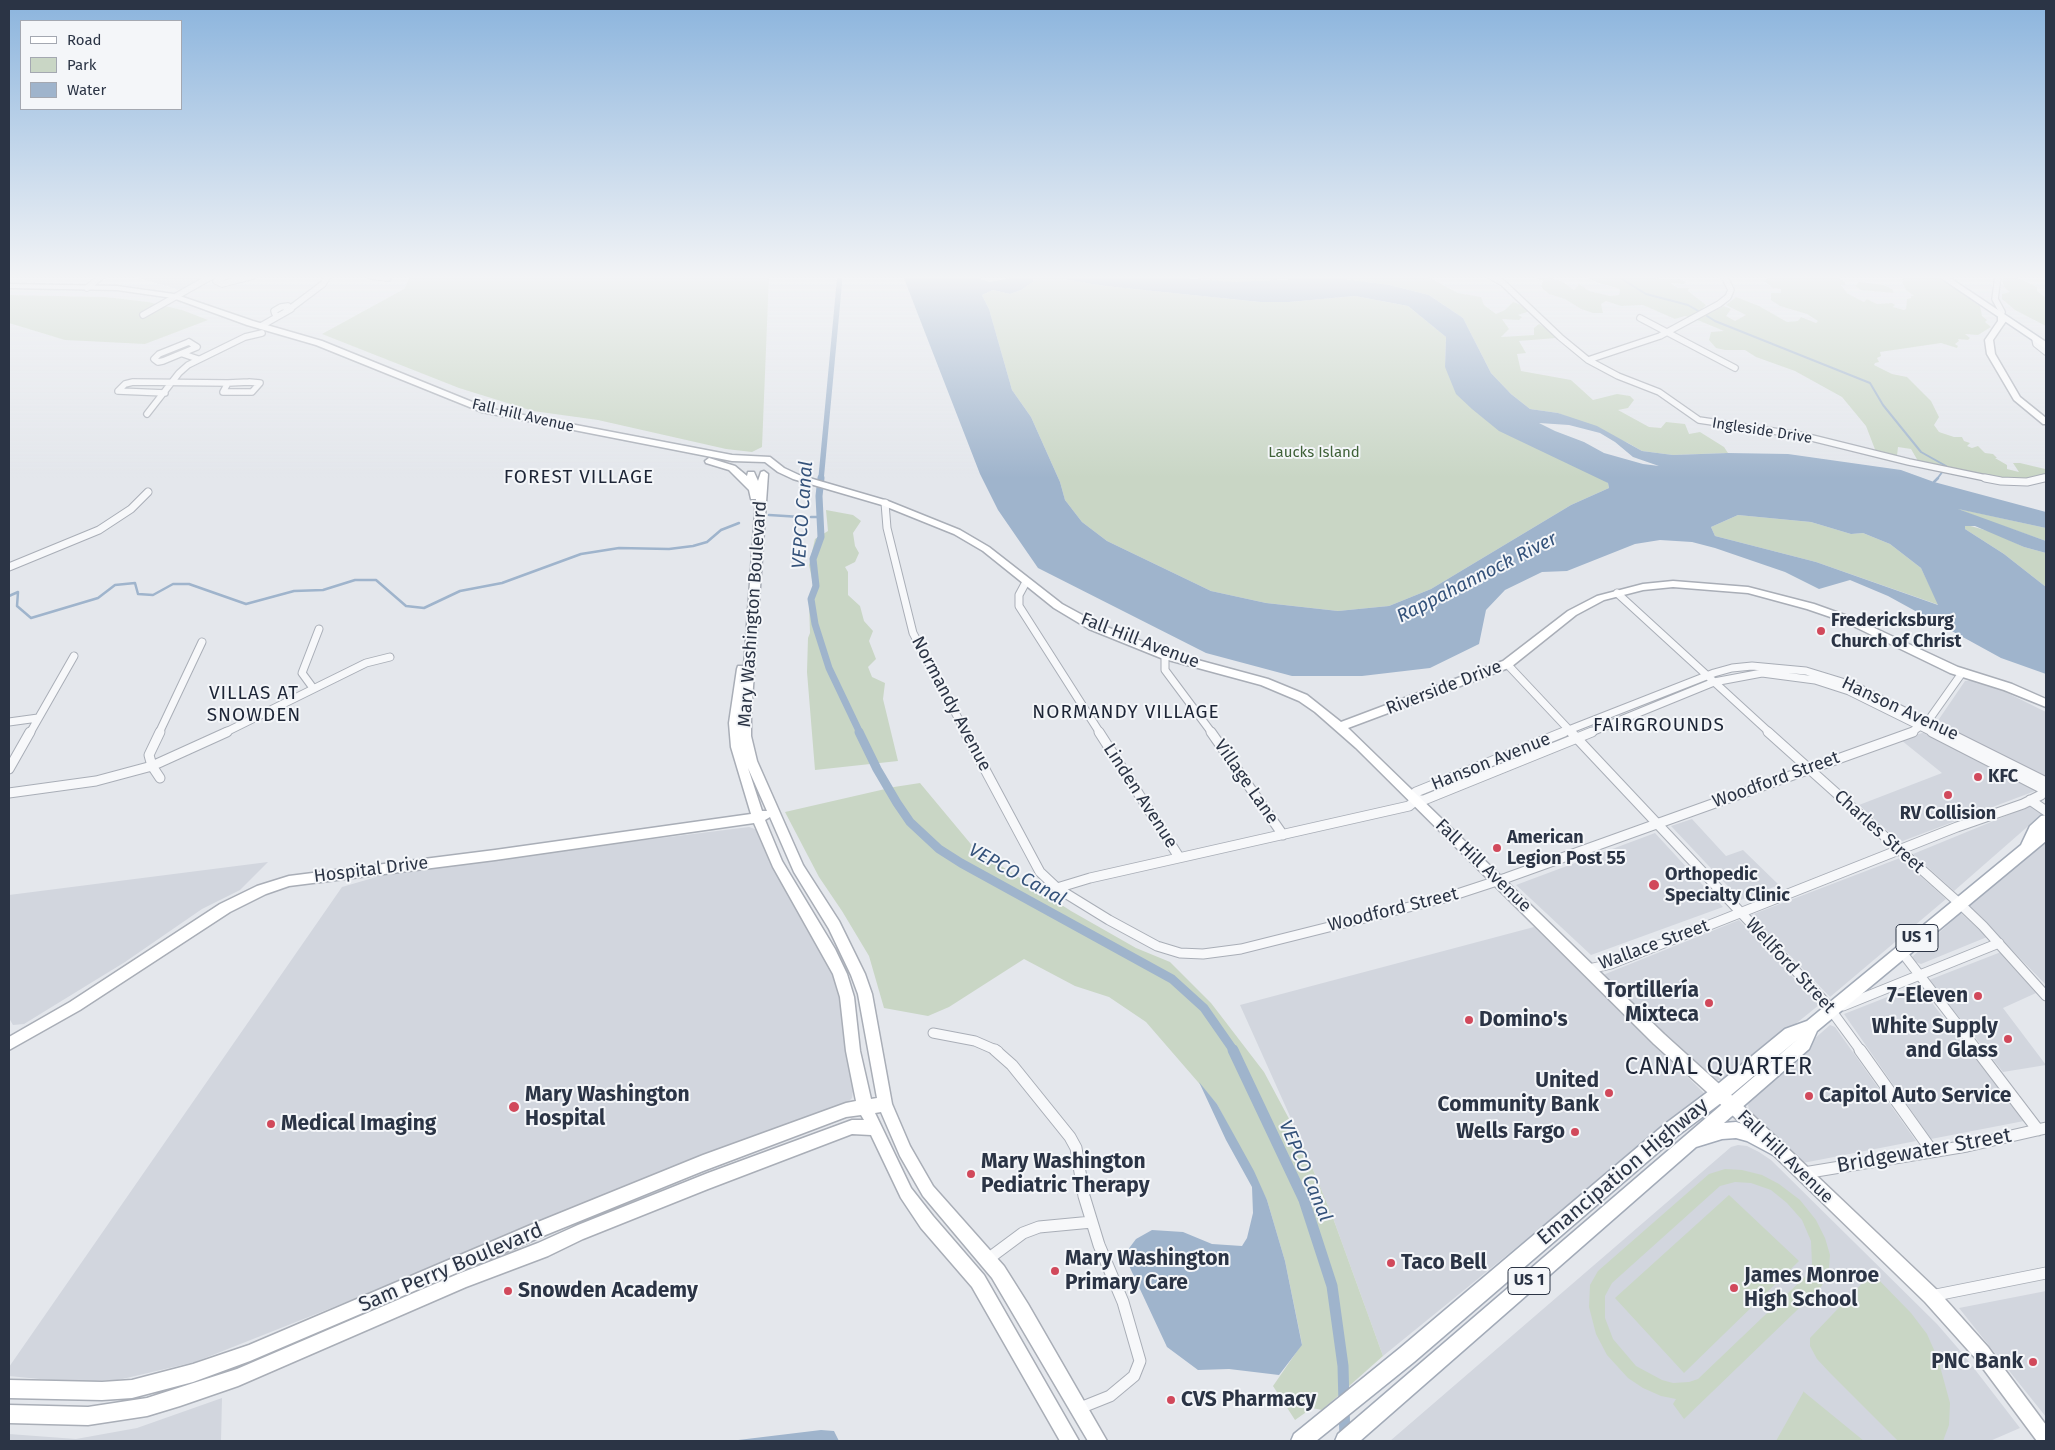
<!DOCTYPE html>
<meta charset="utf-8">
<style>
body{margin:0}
#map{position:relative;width:2055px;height:1450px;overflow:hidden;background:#e4e7ec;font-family:"Fira Sans",sans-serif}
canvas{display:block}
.frame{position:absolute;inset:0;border:10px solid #2b3445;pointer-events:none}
.legend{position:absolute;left:20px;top:20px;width:162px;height:90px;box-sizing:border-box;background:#f4f6f9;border:1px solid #a4a8b1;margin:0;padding:6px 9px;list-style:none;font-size:15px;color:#2b3445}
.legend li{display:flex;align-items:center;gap:10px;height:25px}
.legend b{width:25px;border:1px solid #a4a8b1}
</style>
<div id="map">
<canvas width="2055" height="1450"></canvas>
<div class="frame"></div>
<ul class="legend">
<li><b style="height:6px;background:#fff"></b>Road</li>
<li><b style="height:14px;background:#c9d6c5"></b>Park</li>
<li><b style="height:14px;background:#9fb4cc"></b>Water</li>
</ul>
</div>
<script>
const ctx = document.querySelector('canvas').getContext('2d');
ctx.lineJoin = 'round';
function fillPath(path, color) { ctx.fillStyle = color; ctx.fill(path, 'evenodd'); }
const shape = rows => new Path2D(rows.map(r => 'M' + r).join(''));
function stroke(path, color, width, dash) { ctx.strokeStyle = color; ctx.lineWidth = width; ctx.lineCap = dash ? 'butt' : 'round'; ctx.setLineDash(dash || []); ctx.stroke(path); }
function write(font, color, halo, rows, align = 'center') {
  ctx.font = font + ' "Fira Sans",sans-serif'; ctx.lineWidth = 4; ctx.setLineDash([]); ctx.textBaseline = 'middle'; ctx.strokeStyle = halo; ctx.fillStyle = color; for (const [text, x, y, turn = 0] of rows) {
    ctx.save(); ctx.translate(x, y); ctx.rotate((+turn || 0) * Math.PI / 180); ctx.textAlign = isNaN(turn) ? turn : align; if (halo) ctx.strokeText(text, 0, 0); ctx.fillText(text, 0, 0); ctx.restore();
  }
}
fillPath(shape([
 [132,276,195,276,202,278,180,290],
 [1974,680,1987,683,2046,712,2046,778,1937,722,1965,681],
 [1925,732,2032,785,2035,791,1900,842,1859,805,1942,773,1901,740],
 [2030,806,2038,809,2042,814,1954,891,1913,854],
 [1692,819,1726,856,1743,850,1779,885,1741,900,1671,826],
 [749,827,758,830,825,952,842,993,846,1048,853,1091,852,1098,846,1104,195,1362,118,1380,70,1382,9,1376,9,1367,342,887,397,871],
 [1655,833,1723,907,1591,955,1516,885],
 [2046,841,2046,985,1969,906],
 [1900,858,1946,899,1830,997,1751,915],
 [268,862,240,890,202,909,125,962,24,1024,13,1025,9,1018,9,895],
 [1961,913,1987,937,1921,964,1916,962,1912,957],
 [1739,920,1819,1005,1793,1026,1768,1041,1722,1080,1716,1080,1708,1076,1603,975],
 [1534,927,1705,1094,1383,1356,1333,1218,1302,1143,1240,1005],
 [2001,952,2036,993,2003,1008,2046,1065,2003,1072,1929,980],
 [1918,985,2024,1121,1931,1139,1844,1014],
 [1830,1025,1835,1027,1916,1141,1803,1163,1750,1113,1748,1105,1750,1100,1795,1062,1813,1040],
 [1738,1145,1747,1146,1759,1152,1771,1160,1937,1324,1963,1354,2020,1428,1990,1441,1390,1441,1731,1147],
 [2046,1291,2046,1417,1959,1308],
 [222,1398,221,1441,9,1441,9,1434,76,1439,137,1428]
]), '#d2d6de');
fillPath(shape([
 [411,276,769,276,762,447,752,452,726,449,598,420,533,411,459,388,322,334,404,289],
 [1169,276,1426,276,1458,293,1481,297,1484,305,1496,314,1505,310,1513,302,1519,304,1530,311,1518,315,1522,317,1519,320,1502,319,1509,329,1501,337,1534,335,1534,328,1539,324,1552,332,1556,338,1519,341,1526,353,1517,354,1521,371,1571,380,1593,400,1617,394,1630,396,1634,400,1628,408,1618,410,1649,427,1661,428,1666,422,1685,424,1689,434,1700,432,1724,447,1728,453,1673,455,1642,451,1628,443,1558,413,1530,409,1511,394,1491,373,1463,318,1429,295,1390,285,1331,277,1234,282],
 [1531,276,1542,276,1561,281,1574,290,1579,284,1589,291,1610,296,1619,295,1620,289,1596,282,1586,276,1645,276,1659,279,1678,279,1687,282,1684,284,1670,283,1678,288,1689,288,1688,291,1706,305,1701,310,1707,314,1724,306,1731,309,1726,316,1735,321,1746,315,1726,305,1736,297,1759,306,1787,322,1798,321,1801,317,1816,323,1818,321,1807,314,1780,306,1771,300,1771,293,1781,293,1781,289,1773,288,1764,281,1769,278,1768,276,1835,276,1845,282,1845,285,1841,285,1847,293,1858,299,1864,302,1867,299,1877,304,1892,303,1895,305,1893,307,1904,310,1906,309,1907,299,1911,298,1911,296,1914,296,1906,290,1902,282,1904,281,1902,279,1904,276,1927,276,1941,278,1980,306,1982,316,1987,320,1985,322,1991,327,1978,335,1965,334,1970,338,1968,340,1958,339,1959,341,1955,344,1958,346,1957,348,1941,343,1880,352,1881,356,1877,358,1879,362,1875,363,1874,365,1892,374,1907,377,1931,401,1939,417,1934,425,1939,432,1954,437,1962,437,1964,441,1970,443,1967,446,1972,448,1978,446,1985,453,1993,454,1997,458,1995,458,2007,465,2007,469,2019,472,2013,463,2020,463,2045,469,2046,474,2027,481,1991,477,1918,461,1911,449,1898,447,1897,456,1876,452,1866,426,1842,397,1795,371,1756,357,1745,350,1725,350,1716,348,1709,340,1711,332,1724,331,1700,321,1685,316,1675,319,1643,305,1621,306,1606,301,1601,304,1603,313,1593,313,1581,309,1565,299,1549,294,1541,287,1543,281],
 [2005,276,2013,276,2037,287,2037,291,2046,298,2046,326,2015,310,2002,299,2002,294,2010,292,2004,287,2002,280],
 [1033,278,1056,278,1105,286,1260,302,1289,302,1355,296,1408,306,1446,337,1445,367,1608,483,1609,488,1571,505,1431,589,1389,606,1338,611,1266,603,1211,591,1107,541,1082,522,1065,500,1060,482,1031,417,1012,390,989,309,982,295,993,290,1010,294,1021,290,1034,281],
 [1859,282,1884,285,1892,289,1894,293,1861,290,1855,286],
 [9,295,106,297,148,302,182,310,208,320,145,344,65,340,9,323],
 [1955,508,2046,528,2046,541,1983,519],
 [826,510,853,515,861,521,853,533,855,546,859,553,855,562,845,567,848,572,848,595,860,606,864,621,873,631,869,641,876,659,868,667,872,677,885,683,883,699,898,761,815,770,807,672,808,638,810,633,809,601,813,584,809,565,815,539,828,531],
 [1738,515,1811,522,1851,534,1863,533,1890,544,1921,568,1939,605,1816,562,1715,536,1711,527],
 [1967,525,1992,532,2024,547,2046,553,2046,587,2004,554,1965,529,1964,526],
 [920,783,975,849,1071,911,1136,948,1170,962,1211,1003,1264,1072,1302,1143,1333,1218,1383,1356,1322,1410,1312,1408,1295,1420,1273,1386,1302,1344,1285,1261,1267,1200,1217,1104,1146,1022,1109,997,1075,986,1024,959,949,1007,928,1016,884,1008,869,956,842,911,819,877,785,812,894,787],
 [1725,1169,1742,1170,1762,1175,1779,1184,1800,1200,1816,1220,1825,1238,1830,1255,1829,1267,1827,1277,1821,1287,1684,1419,1673,1404,1676,1399,1661,1396,1643,1388,1628,1378,1607,1355,1596,1334,1589,1307,1590,1285,1598,1271,1709,1174],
 [1735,1182,1751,1183,1771,1190,1787,1203,1802,1220,1811,1241,1812,1264,1808,1274,1698,1379,1689,1382,1673,1383,1662,1380,1636,1366,1613,1339,1605,1318,1605,1296,1612,1283,1720,1186],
 [1729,1195,1799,1261,1684,1373,1615,1298],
 [1872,1273,1911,1313,1927,1334,1938,1359,1950,1403,1949,1425,1943,1441,1898,1441,1831,1374,1817,1359,1810,1346,1810,1338],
 [1804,1391,1804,1392,1864,1441,1776,1441]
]), '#c9d6c5');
fillPath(shape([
 [903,276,981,276,981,279,989,282,1022,276,1163,276,1234,282,1331,277,1390,285,1429,295,1463,318,1491,373,1511,394,1530,409,1558,413,1597,426,1642,451,1673,455,1728,453,1788,454,1901,470,1934,482,2046,512,2046,528,1958,509,2046,541,2046,553,2024,547,1975,526,1965,526,1965,529,2004,554,2046,587,2046,674,2001,658,1888,596,1850,580,1819,589,1785,572,1715,548,1692,542,1660,540,1635,544,1567,571,1542,572,1505,590,1486,610,1479,644,1430,668,1362,676,1292,676,1206,653,1038,568,998,510,980,474],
 [1033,278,1056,278,1105,286,1260,302,1289,302,1355,296,1408,306,1446,337,1445,367,1456,394,1472,409,1499,431,1608,483,1609,488,1571,505,1431,589,1389,606,1338,611,1266,603,1211,591,1107,541,1082,522,1065,500,1060,482,1031,417,1012,390,989,309,982,295,993,290,1010,294,1021,290,1034,281],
 [1539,423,1569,425,1600,433,1615,442,1633,457,1659,466,1643,464,1604,453,1584,442,1555,431],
 [1738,515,1811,522,1851,534,1863,533,1890,544,1921,568,1938,605,1816,562,1715,536,1711,527],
 [1199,1082,1217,1104,1254,1171,1267,1200,1285,1261,1302,1345,1279,1375,1229,1369,1198,1370,1167,1347,1124,1255,1136,1239,1152,1230,1183,1232,1212,1244,1242,1246,1247,1238,1253,1213,1252,1187,1226,1140],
 [821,1430,834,1431,839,1441,730,1441]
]), '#9fb4cc');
stroke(shape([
 [1617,276,1646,294,1688,305,1700,312],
 [1707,316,1715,321,1870,383,1883,405,1921,452,1946,466],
 [1937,479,1943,471]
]), '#9fb4cc', 2);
stroke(shape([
 [1934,482,1938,478],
 [769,515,801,517],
 [811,517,820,517],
 [9,596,18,592,17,606,31,618,98,598,115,585,135,583,138,594,153,595,173,584,189,584,246,604,294,591,323,590,355,580,376,580,406,606,424,608,460,591,502,583,581,554,619,548,669,549,693,546,707,542,721,530,739,523]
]), '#9fb4cc', 2.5);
stroke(shape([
 [821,479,840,276]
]), '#9fb4cc', 5.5);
stroke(shape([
 [821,478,819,496,821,537,813,559,816,586,811,599,815,624,829,668,860,733]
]), '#9fb4cc', 7);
stroke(shape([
 [859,732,877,769,897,803,910,822,939,849,961,863,1172,979,1204,1008,1234,1051]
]), '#9fb4cc', 9);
stroke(shape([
 [1233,1050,1304,1200,1332,1286,1343,1366,1345,1441]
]), '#9fb4cc', 11);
const streetFar3 = shape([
 [371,276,388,278],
 [1491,276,1503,283,1560,337,1588,360,1618,376,1659,392,1699,420,1800,435,1909,462,1991,479],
 [1998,276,1995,299,2002,312],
 [216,281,222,284,253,276],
 [216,281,226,276],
 [87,288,102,276],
 [291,308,323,284,328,276],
 [143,315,212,276],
 [1640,318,1735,368],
 [261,326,291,309,288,306,281,307,274,311,275,314],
 [2035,339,2036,344,2046,352],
 [189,342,197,347,163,361,158,362,154,359,159,354,189,342],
 [183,354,198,359],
 [1588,360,1660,336,1719,304,1728,297,1731,290,1724,276],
 [249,382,260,383,252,392,223,392,228,383,249,382],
 [165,393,118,391,125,384,133,382,228,383],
 [147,414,179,373,188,365,245,337,262,333],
 [2039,479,2046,477]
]);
const streetFar2 = shape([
 [1985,478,2001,481,2027,482,2044,478],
 [885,503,887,528,913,633,966,733],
 [9,567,99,530,131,509,148,492],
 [1026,582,1019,595,1019,606,1100,733],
 [1617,593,1770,733],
 [1165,655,1165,670,1212,733],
 [1507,664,1572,733],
 [313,688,302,673,319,629],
 [9,722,38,718],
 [30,733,74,656],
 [159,733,202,642],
 [224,733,366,663,390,657],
 [1561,733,1714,673,1732,668,1752,666,1806,671,1855,686,1948,733],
 [1589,733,1714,682,1762,673,1815,680,1849,691,1934,733],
 [1910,733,1928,721,1962,673]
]);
const streetFar1 = shape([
 [160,732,149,755,152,766,160,778],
 [965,732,1040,872,1057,888,1109,920,1157,946,1180,953,1203,954,1241,949,1445,898,1506,878,1913,732],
 [1099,732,1179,857],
 [1211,732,1283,835],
 [1571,732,1825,1002,1861,1051],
 [1768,732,1959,903,1983,926,2046,996],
 [1932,732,2045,790],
 [1946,732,2046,782],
 [9,769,30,732],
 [9,793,96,781,152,766,227,732],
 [1416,800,1416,792,1564,732],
 [2030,800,2046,811],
 [1057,888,1090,878,1409,806,1416,800,1424,800,1592,732],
 [1901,951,1978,1051],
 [1589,969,1611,964,1957,827,2023,804,2041,795,2045,785],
 [1843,1006,1999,943],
 [933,1033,975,1041,998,1051]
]);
const street = shape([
 [995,1050,1012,1065,1070,1137,1076,1148,1084,1196,1099,1245,1123,1302,1140,1361,1134,1376,1110,1396,1080,1408],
 [1860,1050,1932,1151],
 [1977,1050,2038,1130],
 [1804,1173,1967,1146,2046,1128],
 [988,1259,1023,1233,1039,1227,1092,1222],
 [1931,1296,2046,1273]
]);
const secondary = shape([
 [9,284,117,286,174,294,253,321,322,341,487,408,732,455,770,457,784,468,799,475,888,501,960,530,989,547,1062,604,1097,623,1168,652,1268,679,1307,695,1341,722,1503,661,1568,611,1597,596,1643,584,1673,581,1748,587,1814,604,1853,618,1958,667,2012,684,2046,699,2046,707,2004,690,1950,673,1845,622,1807,609,1748,593,1673,587,1643,590,1604,600,1576,615,1511,667,1348,728,1664,1034,1738,1101,1937,1290,1988,1347,2046,1425,2046,1441,2037,1441,1976,1359,1925,1302,1728,1111,1654,1044,1356,748,1315,712,1299,701,1261,685,1161,658,1089,629,1054,608,983,551,954,534,882,505,793,479,778,472,765,462,732,461,482,412,316,345,247,325,173,298,117,290,9,288,9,284],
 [1998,314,2004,314,2006,321,1993,340,1995,354,2020,397,2046,418,2046,424,2043,424,2014,400,1987,354,1985,340,1998,321,1998,314],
 [709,458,735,466,747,476,748,472,754,472,758,481,761,472,764,471,768,474,751,715,751,736,757,761,803,865,839,921,865,974,872,994,892,1104,910,1146,933,1186,1004,1266,1028,1304,1107,1441,1088,1441,992,1278,923,1196,900,1156,881,1112,875,1113,911,1188,933,1216,984,1275,1079,1441,1060,1441,972,1287,921,1228,901,1198,871,1135,852,1134,708,1189,583,1239,548,1256,466,1287,238,1386,180,1406,147,1416,88,1425,9,1423,9,1405,88,1407,147,1398,237,1369,458,1274,538,1243,578,1225,708,1173,852,1120,864,1120,861,1115,846,1117,703,1171,543,1236,250,1361,193,1382,132,1398,102,1400,9,1398,9,1380,102,1382,132,1380,193,1364,249,1345,533,1224,703,1155,846,1103,856,1101,846,1051,840,997,833,974,773,867,754,823,495,860,289,886,266,894,230,912,80,1010,9,1050,9,1037,70,1002,220,904,257,886,289,876,495,850,751,814,731,747,729,723,737,669,738,666,744,666,756,499,751,499,749,490,729,470,706,463,705,461,709,458],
 [748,768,767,811,762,811,748,768],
 [770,817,794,872,829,929,851,975,858,994,877,1098,871,1099,860,1051,854,997,847,974,835,949,782,861,765,820,770,817]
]);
const primary = shape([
 [1938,276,1947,276,2046,342,2046,349,1938,276],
 [2046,815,2046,841,1817,1031,1809,1049,1724,1123,1736,1122,1756,1128,1783,1143,1785,1149,1783,1155,1777,1157,1747,1141,1736,1138,1722,1139,1696,1147,1360,1441,1335,1441,1338,1434,1798,1039,1725,1100,1677,1136,1414,1362,1316,1441,1291,1441,1294,1434,1400,1348,1665,1124,1713,1088,1785,1029,1807,1021,2021,845,2030,826,2041,816,2046,815]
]);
stroke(streetFar3, '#a9aeb7', 8);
stroke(streetFar2, '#a9aeb7', 9);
stroke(streetFar1, '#a9aeb7', 11);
stroke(street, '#a9aeb7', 13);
stroke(secondary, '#a9aeb7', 3);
stroke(primary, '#a3abb8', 3);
stroke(streetFar3, '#f7f8fa', 5.5);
stroke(streetFar2, '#f7f8fa', 7);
stroke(streetFar1, '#f7f8fa', 9);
stroke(street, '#f7f8fa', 11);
fillPath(secondary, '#fff');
fillPath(primary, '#fff');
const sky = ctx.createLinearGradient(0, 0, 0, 478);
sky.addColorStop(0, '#8bb4dd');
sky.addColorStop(0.58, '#f3f4f6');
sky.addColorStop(1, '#f3f4f600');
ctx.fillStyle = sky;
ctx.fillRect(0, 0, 2055, 478);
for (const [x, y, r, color] of [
 [1821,631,5,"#d1495b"],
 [1978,777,5,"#d1495b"],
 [1948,795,5,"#d1495b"],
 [1497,848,5,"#d1495b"],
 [1654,885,6,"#d1495b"],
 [1978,996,5,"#d1495b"],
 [1709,1003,5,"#d1495b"],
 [1469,1020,5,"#d1495b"],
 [2008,1039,5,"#d1495b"],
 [1609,1093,5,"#d1495b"],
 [1809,1096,5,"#d1495b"],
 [514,1107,6,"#d1495b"],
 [271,1124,5,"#d1495b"],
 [1575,1132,5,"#d1495b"],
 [971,1174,5,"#d1495b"],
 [1391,1263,5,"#d1495b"],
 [1055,1271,5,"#d1495b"],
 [1734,1288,5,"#d1495b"],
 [508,1291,5,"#d1495b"],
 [2033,1362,5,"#d1495b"],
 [1171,1400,5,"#d1495b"]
]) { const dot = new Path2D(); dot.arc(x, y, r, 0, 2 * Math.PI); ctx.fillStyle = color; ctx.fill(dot); stroke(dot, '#f4f6f9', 2); }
write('15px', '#2b3445', '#f4f6f9', [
 ["Fall Hill Avenue",523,416,13],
 ["Ingleside Drive",1762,431,9]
]);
write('15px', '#3f6138', '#f4f6f9', [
 ["Laucks Island",1314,453]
]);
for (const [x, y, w] of [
 [1917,938,42],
 [1529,1281,42]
]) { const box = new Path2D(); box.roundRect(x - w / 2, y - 13.5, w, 27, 4); ctx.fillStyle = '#f4f6f9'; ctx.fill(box); stroke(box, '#2b3445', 1); }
write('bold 16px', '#2b3445', null, [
 ["US 1",1917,938],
 ["US 1",1529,1281]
]);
write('18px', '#2b3445', '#f4f6f9', [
 ["Mary Washington Boulevard",753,614,-86],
 ["Fall Hill Avenue",1140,641,21],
 ["Riverside Drive",1444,688,-21],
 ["Normandy Avenue",951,704,62],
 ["Hanson Avenue",1900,709,25],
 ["Hanson Avenue",1491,762,-22],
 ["Woodford Street",1776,780,-20],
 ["Village Lane",1246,782,55],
 ["Linden Avenue",1140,796,57],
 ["Charles Street",1879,832,42],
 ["Fall Hill Avenue",1483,866,44],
 ["Hospital Drive",371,870,-7],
 ["Woodford Street",1393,910,-14],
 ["Wallace Street",1654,945,-20],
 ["Wellford Street",1790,966,47],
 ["Fall Hill Avenue",1785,1157,44]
]);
write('bold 18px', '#2b3445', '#f4f6f9', [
 ["Fredericksburg",1831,621],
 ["Church of Christ",1831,642],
 ["KFC",1988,777],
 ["RV Collision",1948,814,"center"],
 ["American",1507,838],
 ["Legion Post 55",1507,859],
 ["Orthopedic",1665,875],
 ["Specialty Clinic",1665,896]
], 'left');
ctx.letterSpacing = '1px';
write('19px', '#1d2536', '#f4f6f9', [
 ["FOREST VILLAGE",579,478],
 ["VILLAS AT",254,694],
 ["SNOWDEN",254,716],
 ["NORMANDY VILLAGE",1126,713],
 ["FAIRGROUNDS",1659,726]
]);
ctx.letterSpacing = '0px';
write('italic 19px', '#34527a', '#f4f6f9', [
 ["VEPCO Canal",803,515,-86],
 ["Rappahannock River",1477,578,-27],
 ["VEPCO Canal",1017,875,29],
 ["VEPCO Canal",1305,1171,67]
]);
write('bold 21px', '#2b3445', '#f4f6f9', [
 ["Tortillería",1699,991,"right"],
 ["Mixteca",1699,1015,"right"],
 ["7-Eleven",1968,996,"right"],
 ["Domino's",1479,1020],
 ["White Supply",1998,1027,"right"],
 ["and Glass",1998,1051,"right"],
 ["United",1599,1081,"right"],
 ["Community Bank",1599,1105,"right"],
 ["Mary Washington",525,1095],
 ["Hospital",525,1119],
 ["Capitol Auto Service",1819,1096],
 ["Medical Imaging",281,1124],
 ["Wells Fargo",1565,1132,"right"],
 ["Mary Washington",981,1162],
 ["Pediatric Therapy",981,1186],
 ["Mary Washington",1065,1259],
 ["Primary Care",1065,1283],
 ["Taco Bell",1401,1263],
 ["James Monroe",1744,1276],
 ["High School",1744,1300],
 ["Snowden Academy",518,1291],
 ["PNC Bank",2023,1362,"right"],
 ["CVS Pharmacy",1181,1400]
], 'left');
write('21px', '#2b3445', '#f4f6f9', [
 ["Bridgewater Street",1924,1151,-10],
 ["Emancipation Highway",1623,1172,-40],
 ["Sam Perry Boulevard",451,1268,-23]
]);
ctx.letterSpacing = '1px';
write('24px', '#1d2536', '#f4f6f9', [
 ["CANAL QUARTER",1719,1067]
]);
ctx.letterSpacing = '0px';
</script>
